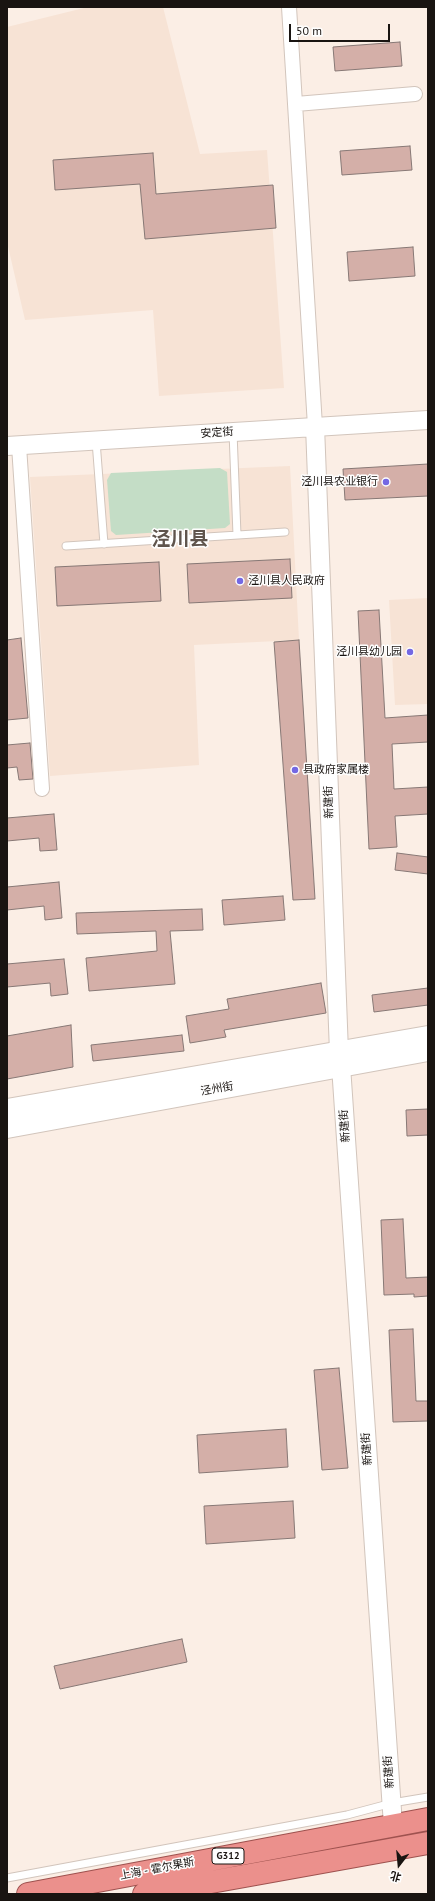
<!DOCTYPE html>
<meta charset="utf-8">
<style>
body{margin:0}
#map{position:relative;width:435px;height:1901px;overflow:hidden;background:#fbeee5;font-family:"PT Sans","Noto Sans SC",sans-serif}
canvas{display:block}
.frame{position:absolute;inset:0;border:8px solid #191411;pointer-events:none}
.north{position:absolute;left:379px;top:1845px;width:40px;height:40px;-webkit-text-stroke:3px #fefefe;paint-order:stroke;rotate:196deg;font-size:11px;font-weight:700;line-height:16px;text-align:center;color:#191411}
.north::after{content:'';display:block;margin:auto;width:14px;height:18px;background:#191411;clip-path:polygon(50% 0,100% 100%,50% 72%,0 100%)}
.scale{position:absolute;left:289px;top:24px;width:101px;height:18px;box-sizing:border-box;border:2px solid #191411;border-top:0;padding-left:5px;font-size:12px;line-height:14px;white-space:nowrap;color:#191411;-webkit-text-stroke:3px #fefefe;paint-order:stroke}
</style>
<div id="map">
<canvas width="435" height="1901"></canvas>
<div class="frame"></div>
<div class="north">北</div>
<div class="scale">50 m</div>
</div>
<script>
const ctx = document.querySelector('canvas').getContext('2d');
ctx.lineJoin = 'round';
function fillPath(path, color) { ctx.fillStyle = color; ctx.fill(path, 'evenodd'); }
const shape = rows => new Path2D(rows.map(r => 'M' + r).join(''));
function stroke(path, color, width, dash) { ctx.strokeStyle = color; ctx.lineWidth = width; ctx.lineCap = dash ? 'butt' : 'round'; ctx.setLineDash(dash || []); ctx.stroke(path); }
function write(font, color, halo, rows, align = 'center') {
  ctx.font = font + ' "PT Sans","Noto Sans SC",sans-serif'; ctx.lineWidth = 3; ctx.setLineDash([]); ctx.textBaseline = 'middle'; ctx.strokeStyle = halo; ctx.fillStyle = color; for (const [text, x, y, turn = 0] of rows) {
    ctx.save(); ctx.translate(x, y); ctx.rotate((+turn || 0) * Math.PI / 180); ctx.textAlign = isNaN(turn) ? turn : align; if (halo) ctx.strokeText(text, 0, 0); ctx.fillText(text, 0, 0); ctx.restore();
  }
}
fillPath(shape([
 [88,7,163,7,200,154,267,150,284,388,159,396,153,310,25,320,7,242,7,27],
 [290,466,299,640,194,645,199,765,50,776,30,477],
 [428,598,428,704,395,705,389,600]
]), '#f7e3d5');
fillPath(shape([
 [220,468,227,472,230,524,225,528,116,535,111,531,107,480,111,473]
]), '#c4ddc6');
const building = shape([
 [400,42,402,66,335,71,333,47,400,42],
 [410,146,412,170,342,175,340,151,410,146],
 [153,153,156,194,273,185,276,228,145,239,140,184,55,190,53,160,153,153],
 [413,247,415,276,349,281,347,252,413,247],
 [428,464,428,496,345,500,343,469,428,464],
 [290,559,292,598,189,603,187,564,290,559],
 [159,562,161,601,57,606,55,567,159,562],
 [379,610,385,718,428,715,428,742,392,744,394,789,428,787,428,814,395,816,397,847,369,849,358,611,379,610],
 [21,638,28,718,7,720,7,640,21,638],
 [299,640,315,899,293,900,274,642,299,640],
 [30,743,33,779,19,780,17,767,7,768,7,745,30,743],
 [54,814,57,850,40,851,39,838,7,841,7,818,54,814],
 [397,853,428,857,428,874,395,870,397,853],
 [59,882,62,918,45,920,44,906,7,910,7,887,59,882],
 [283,896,285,920,224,925,222,900,283,896],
 [202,909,203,930,170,931,175,984,89,991,86,958,157,951,156,931,77,934,76,913,202,909],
 [64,959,68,994,51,996,50,983,7,987,7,964,64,959],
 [321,983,326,1013,224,1030,226,1037,190,1043,186,1016,229,1009,227,999,321,983],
 [428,988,428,1005,374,1012,372,995,428,988],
 [71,1025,73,1067,7,1079,7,1036,71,1025],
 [182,1035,184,1051,93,1061,91,1045,182,1035],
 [428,1109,428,1135,407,1136,406,1110,428,1109],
 [403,1219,406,1278,428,1277,428,1296,414,1297,414,1294,384,1295,381,1220,403,1219],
 [413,1329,416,1401,428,1401,428,1421,393,1422,389,1330,413,1329],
 [339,1368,348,1468,322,1470,314,1370,339,1368],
 [286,1429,288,1467,199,1473,197,1435,286,1429],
 [293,1501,295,1538,206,1544,204,1506,293,1501],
 [182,1639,187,1662,60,1689,54,1666,182,1639]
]);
fillPath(building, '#d4afa8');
stroke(building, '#877875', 1);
const service = shape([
 [233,432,237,535],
 [96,441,104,544],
 [66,546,285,532],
 [7,1878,347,1815,392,1803,428,1797]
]);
const minor = shape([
 [289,7,315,426],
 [296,104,415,94],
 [19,446,42,789]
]);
const tertiary = shape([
 [315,426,339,1052,341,1066,393,1825],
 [7,446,428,420]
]);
const secondary = shape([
 [7,1109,428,1036],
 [7,1128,428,1051]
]);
const trunk = shape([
 [28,1894,428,1819],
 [144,1894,428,1843]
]);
stroke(service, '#d2c5bc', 9);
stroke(minor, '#d2c5bc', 16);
stroke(tertiary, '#d2c5bc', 20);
stroke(secondary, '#d2c5bc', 22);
stroke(trunk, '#9e524f', 24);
stroke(service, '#fff', 7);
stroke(minor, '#fff', 14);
stroke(tertiary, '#fff', 18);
stroke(secondary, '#fff', 20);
stroke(trunk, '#eb908c', 22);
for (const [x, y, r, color] of [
 [386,482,4,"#7468e3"],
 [240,581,4,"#7468e3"],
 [410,652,4,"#7468e3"],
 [295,770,4,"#7468e3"]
]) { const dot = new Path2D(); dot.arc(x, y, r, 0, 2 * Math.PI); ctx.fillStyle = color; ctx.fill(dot); stroke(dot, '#fefefe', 1.5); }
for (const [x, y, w] of [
 [228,1856,32]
]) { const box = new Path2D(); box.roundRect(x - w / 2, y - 8, w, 16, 3); ctx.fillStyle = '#fefefe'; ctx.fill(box); stroke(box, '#191411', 1); }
write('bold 10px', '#191411', null, [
 ["G312",228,1856]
]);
write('11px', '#191411', '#fefefe', [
 ["安定街",217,433,-4],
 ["新建街",329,802,-92],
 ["泾州街",217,1089,-10],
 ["新建街",345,1126,-94],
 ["新建街",367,1449,-94],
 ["新建街",389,1772,-94],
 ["上海 - 霍尔果斯",157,1869,-11]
]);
write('11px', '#191411', '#fefefe', [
 ["泾川县农业银行",378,482],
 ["泾川县人民政府",248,581,"left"],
 ["泾川县幼儿园",402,652],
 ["县政府家属楼",303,770,"left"]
], 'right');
write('bold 19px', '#5f544c', '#fefefe', [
 ["泾川县",180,540]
]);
</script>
